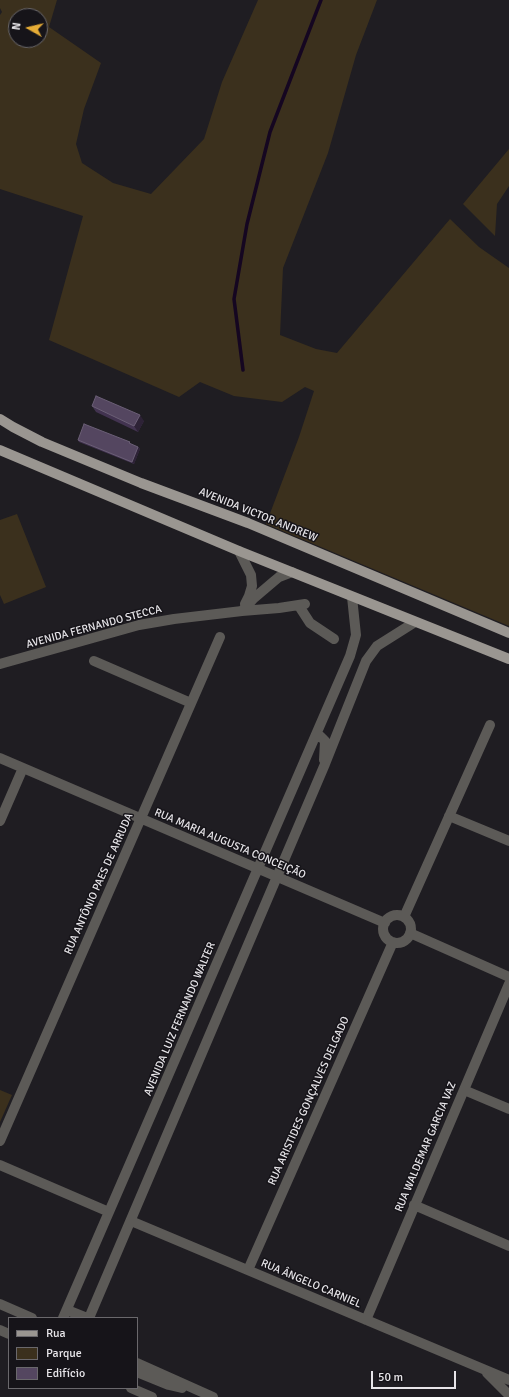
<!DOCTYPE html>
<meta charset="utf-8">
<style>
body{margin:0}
#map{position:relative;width:509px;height:1397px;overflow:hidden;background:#1f1d22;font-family:Signika,sans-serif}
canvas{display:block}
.legend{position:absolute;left:8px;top:1317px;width:130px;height:72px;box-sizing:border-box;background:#161419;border:1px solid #6a686c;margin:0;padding:5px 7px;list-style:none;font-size:12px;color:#e7e5e9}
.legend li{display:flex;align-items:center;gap:8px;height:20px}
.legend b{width:20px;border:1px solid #6a686c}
.north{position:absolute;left:8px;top:8px;width:40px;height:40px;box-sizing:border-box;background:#161419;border:1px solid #6a686c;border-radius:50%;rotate:278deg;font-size:11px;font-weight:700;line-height:16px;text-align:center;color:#e7e5e9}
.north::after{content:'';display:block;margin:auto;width:14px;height:18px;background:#e6ac36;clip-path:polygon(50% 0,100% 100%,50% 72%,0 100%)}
.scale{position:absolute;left:371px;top:1371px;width:85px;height:18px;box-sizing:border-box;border:2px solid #e7e5e9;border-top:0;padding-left:5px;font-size:12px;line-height:14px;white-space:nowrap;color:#e7e5e9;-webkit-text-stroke:3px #161419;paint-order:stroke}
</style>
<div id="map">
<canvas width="509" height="1397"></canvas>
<ul class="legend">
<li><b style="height:5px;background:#9a9691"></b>Rua</li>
<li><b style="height:11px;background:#3b301d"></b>Parque</li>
<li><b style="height:11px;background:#544660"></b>Edifício</li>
</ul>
<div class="north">N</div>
<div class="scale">50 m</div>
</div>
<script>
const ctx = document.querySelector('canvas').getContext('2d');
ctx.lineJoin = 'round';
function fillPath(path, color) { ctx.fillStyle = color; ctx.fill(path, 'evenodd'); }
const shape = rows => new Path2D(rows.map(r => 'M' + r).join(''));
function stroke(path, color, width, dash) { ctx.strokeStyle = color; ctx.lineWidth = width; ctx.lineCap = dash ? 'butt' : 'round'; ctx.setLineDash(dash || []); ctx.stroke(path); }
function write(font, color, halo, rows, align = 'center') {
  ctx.font = font + ' Signika,sans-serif'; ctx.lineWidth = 3; ctx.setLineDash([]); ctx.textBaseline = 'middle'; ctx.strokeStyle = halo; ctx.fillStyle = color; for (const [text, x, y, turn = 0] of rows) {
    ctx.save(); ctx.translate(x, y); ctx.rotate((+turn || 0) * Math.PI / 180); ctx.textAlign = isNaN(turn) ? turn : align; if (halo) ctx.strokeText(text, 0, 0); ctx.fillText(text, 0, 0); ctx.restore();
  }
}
fillPath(shape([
 [0,0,57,0,49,27,101,63,84,109,76,144,82,163,113,183,151,194,204,139,222,82,258,0,377,0,356,55,328,153,283,268,280,335,316,349,337,353,450,219,479,247,509,268,509,626,266,524,299,437,314,391,305,387,282,402,234,396,200,382,179,397,49,340,83,216,0,189,0,15,2,12,0,8],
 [16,16,40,16,40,40,16,40],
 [509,149,509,186,497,204,495,236,463,204],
 [17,514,46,587,4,604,0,595,0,520],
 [0,1090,12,1095,0,1122]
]), '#3b301d');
stroke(shape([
 [243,370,234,299,247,224,270,132,321,0]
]), '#150621', 3.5);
stroke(shape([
 [239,551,251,575,252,586,249,596,245,604],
 [299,606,310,623,334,639],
 [242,611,253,599,273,582,279,577,292,572],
 [94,661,191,703],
 [0,664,139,625,174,619,242,611,279,608,305,604],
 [315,738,320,736,325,741,324,760],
 [0,758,385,923],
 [449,816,509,841],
 [0,821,23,768],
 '383 929a14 14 0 1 1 28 0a14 14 0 1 1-28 0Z',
 [404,917,490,725],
 [410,933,509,977],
 [464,1090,509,1109],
 [0,1141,220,637],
 [0,1165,109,1212],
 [414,1205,509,1246],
 [131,1221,509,1380],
 [248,1270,393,942],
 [0,1304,32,1318],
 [67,1310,87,1318],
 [63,1318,350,656,356,635,352,597],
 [89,1318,325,764,366,661,377,646,415,622],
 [366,1320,509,984],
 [0,1330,9,1334],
 [137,1363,213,1397],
 [137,1372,169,1385,182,1388],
 [487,1373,509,1395],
 [131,1388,152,1397]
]), '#5c5a57', 10);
stroke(shape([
 [0,419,13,427,42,442,141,483,248,523,509,633],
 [0,450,239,551,509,659]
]), '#9a9691', 10);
fillPath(shape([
 [92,406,144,421,138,432,96,412],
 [78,440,131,444,138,447,140,449,134,464,79,442]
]), '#423350');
fillPath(shape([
 [140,415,144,421,138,432,134,426],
 [138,447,140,449,134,464,132,462]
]), '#2d2236');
const building = shape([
 [96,396,140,415,134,426,92,406,96,396],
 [84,424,130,442,129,443,138,447,132,462,78,440,84,424]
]);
fillPath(building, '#544660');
stroke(building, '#6b5f76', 1);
write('11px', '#e7e5e9', '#161419', [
 ["AVENIDA VICTOR ANDREW",258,515,22],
 ["AVENIDA FERNANDO STECCA",94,627,-15],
 ["RUA MARIA AUGUSTA CONCEIÇÃO",230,844,23],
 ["RUA ANTÔNIO PAES DE ARRUDA",99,884,-66],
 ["AVENIDA LUIZ FERNANDO WALTER",180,1019,-67],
 ["RUA ARISTIDES GONÇALVES DELGADO",309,1101,-66],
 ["RUA WALDEMAR GARCIA VAZ",426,1147,-67],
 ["RUA ÂNGELO CARNIEL",311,1284,23]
]);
</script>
